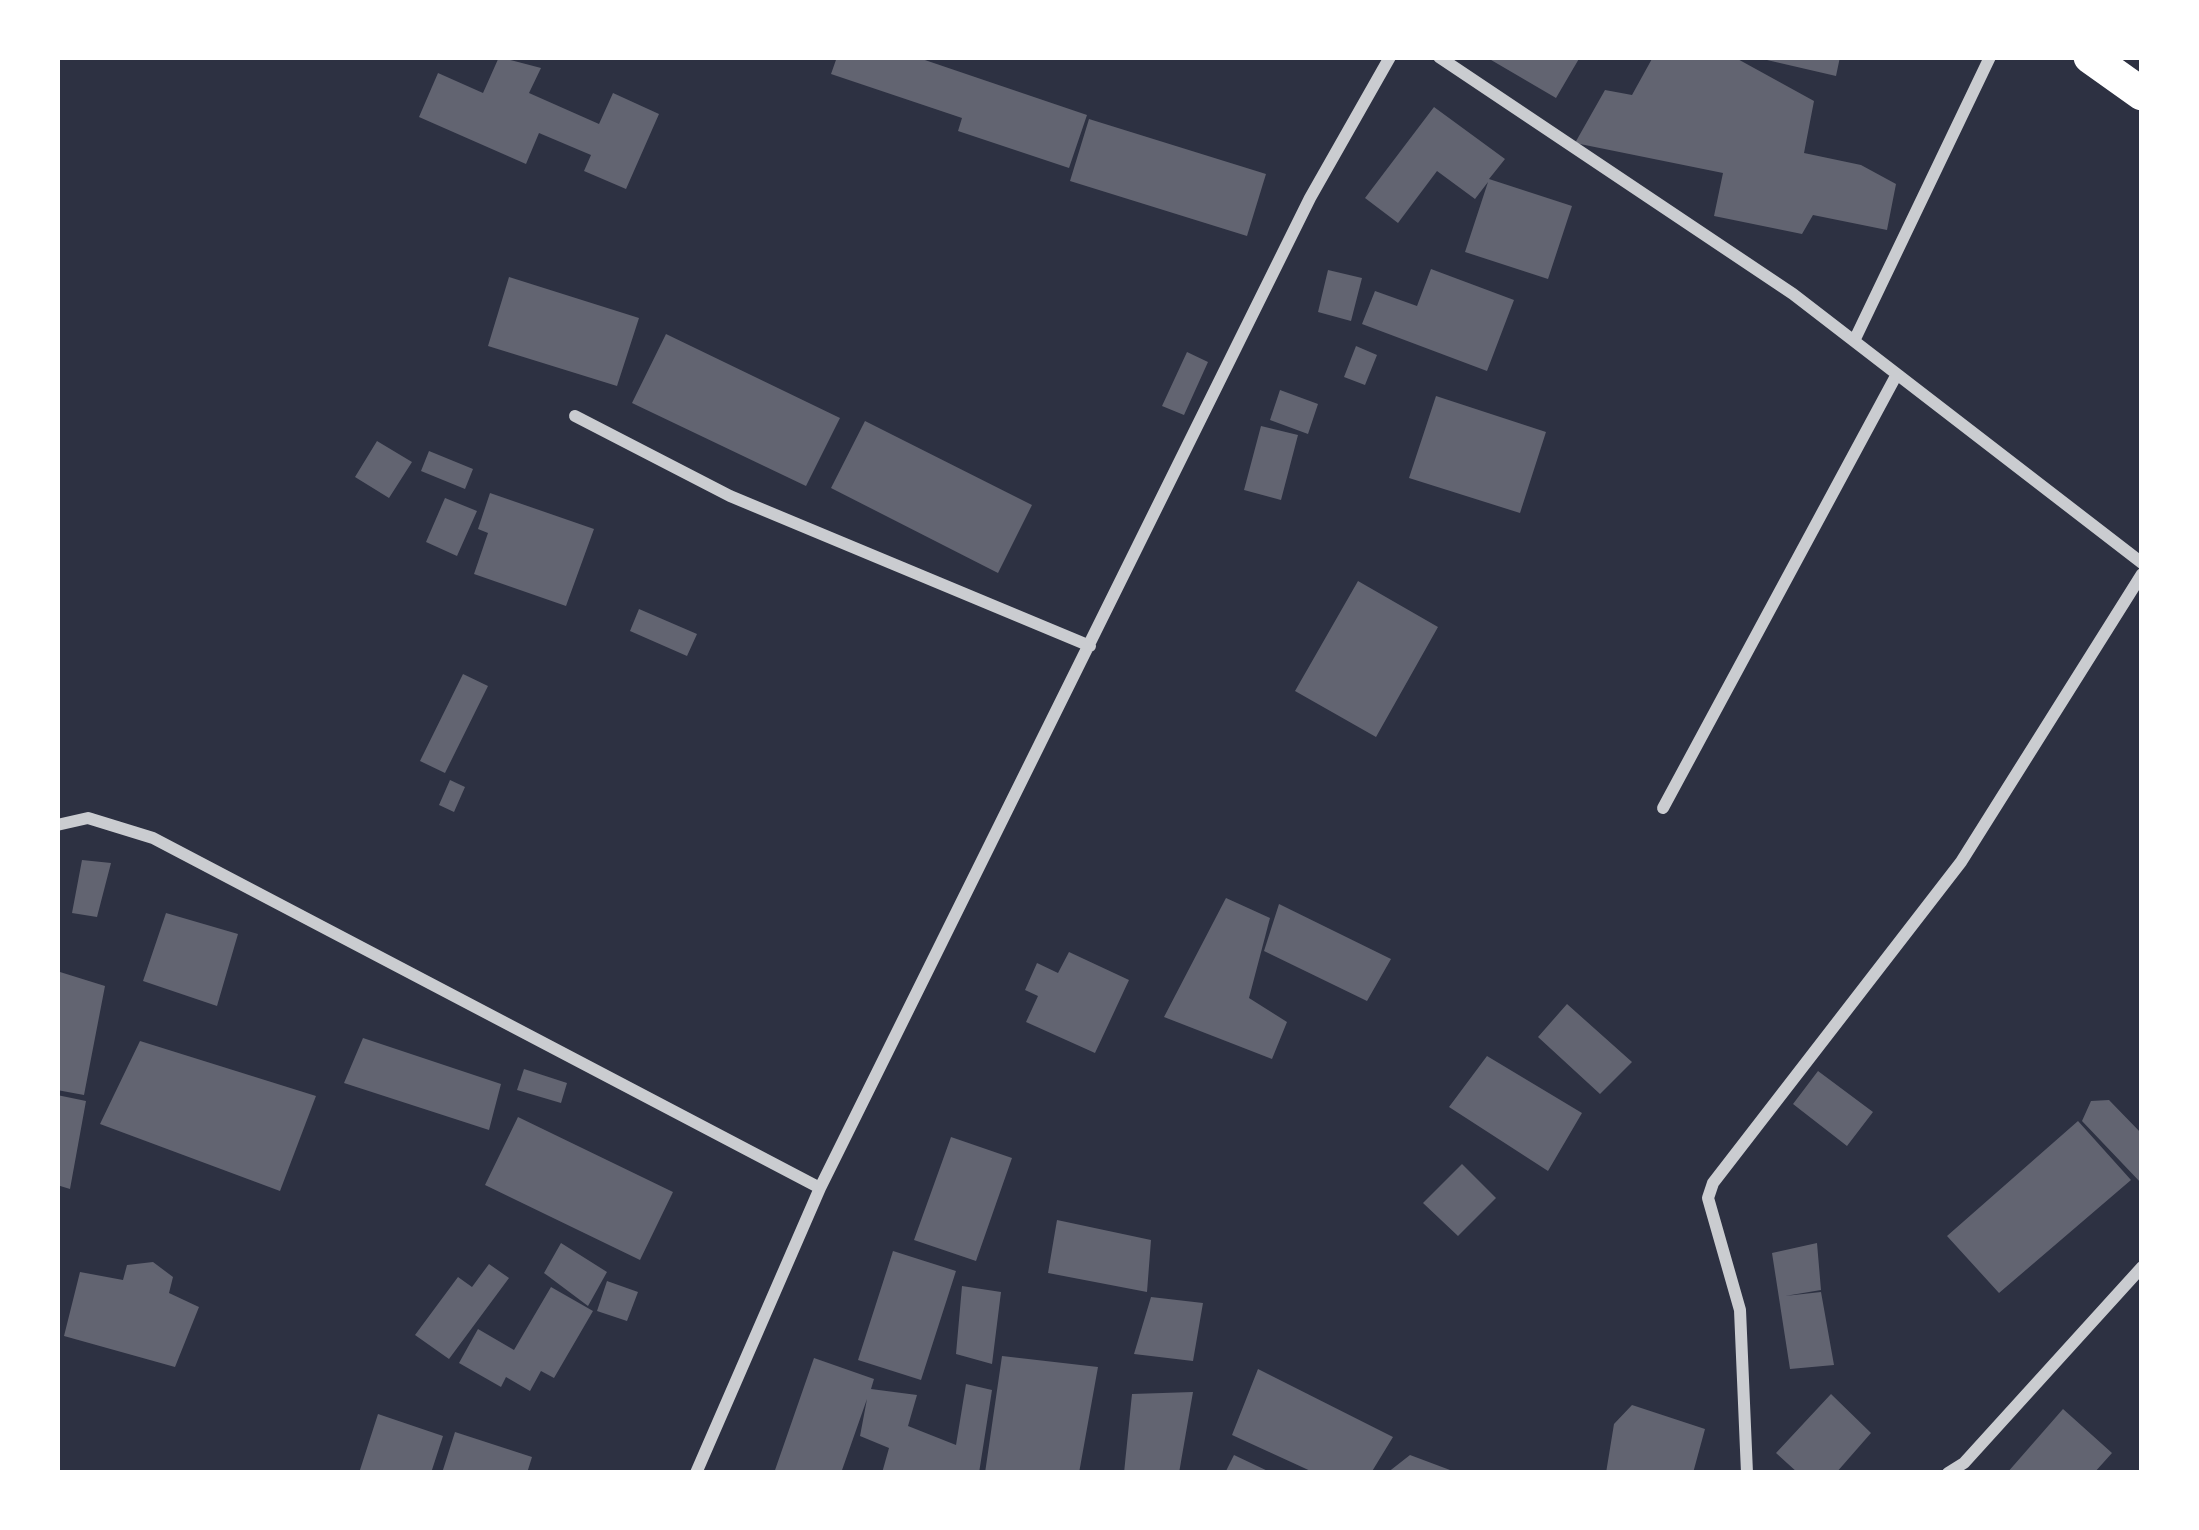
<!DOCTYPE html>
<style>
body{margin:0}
#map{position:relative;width:2199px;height:1530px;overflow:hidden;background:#2d3142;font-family:Literata,serif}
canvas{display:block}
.frame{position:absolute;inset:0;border:60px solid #fff;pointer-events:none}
</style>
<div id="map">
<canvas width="2199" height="1530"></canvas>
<div class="frame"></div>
</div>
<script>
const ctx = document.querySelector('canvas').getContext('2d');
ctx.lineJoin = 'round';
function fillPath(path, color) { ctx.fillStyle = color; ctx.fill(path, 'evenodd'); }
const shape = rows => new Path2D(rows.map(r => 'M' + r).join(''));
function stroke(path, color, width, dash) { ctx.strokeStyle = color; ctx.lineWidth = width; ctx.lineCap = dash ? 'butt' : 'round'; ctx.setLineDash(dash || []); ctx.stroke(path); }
fillPath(shape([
 [499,57,541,68,529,93,599,124,613,93,659,114,626,189,584,171,591,155,539,133,526,164,419,117,438,73,483,93],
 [837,57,916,57,1087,115,1069,168,958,131,962,118,831,74],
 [1486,57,1580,57,1556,98],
 [1653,57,1734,57,1814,101,1804,153,1861,165,1896,184,1887,230,1813,215,1802,234,1714,216,1723,173,1575,143,1605,90,1632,95],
 [1754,57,1840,57,1836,76],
 [1434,107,1505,159,1489,179,1572,206,1548,279,1465,252,1488,182,1475,199,1437,171,1398,223,1365,198],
 [1089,119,1266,174,1247,236,1070,181],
 [1431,269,1514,300,1487,371,1362,324,1375,291,1417,306],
 [1328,270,1362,278,1351,321,1318,312],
 [509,277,639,318,617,386,488,346],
 [666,334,840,418,806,486,632,403],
 [1356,346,1377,355,1365,385,1344,377],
 [1187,352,1208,362,1184,415,1162,406],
 [1280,390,1318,404,1308,434,1270,420],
 [1436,396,1546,432,1520,513,1409,478],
 [865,421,1032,505,998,573,831,488],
 [1261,426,1298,435,1281,500,1244,490],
 [377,441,412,462,389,498,355,477],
 [429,451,473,469,465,489,421,471],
 [490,493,594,529,566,606,474,574,488,533,478,529],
 [445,498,477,511,457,556,426,542],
 [1358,581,1438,627,1376,737,1295,691],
 [639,609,697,634,687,656,630,631],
 [463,674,488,686,445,773,420,761],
 [450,780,465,787,454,812,439,805],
 [82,860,111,863,97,917,72,913],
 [1226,898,1270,918,1249,998,1287,1022,1272,1059,1164,1017],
 [1279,904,1391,959,1367,1001,1264,951],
 [166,913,238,934,217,1006,143,981],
 [1069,952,1129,980,1095,1053,1026,1022,1038,996,1025,990,1037,963,1058,973],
 [60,972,105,986,84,1095,57,1090],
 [1567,1004,1632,1062,1600,1094,1538,1037],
 [363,1038,501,1084,489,1130,344,1083],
 [140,1041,316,1096,280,1191,100,1124],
 [1487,1056,1582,1113,1548,1171,1449,1107],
 [524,1069,567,1083,561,1103,517,1090],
 [1818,1071,1873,1112,1847,1146,1793,1104],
 [57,1095,86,1101,70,1189,57,1185],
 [2109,1100,2142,1134,2142,1184,2082,1121,2091,1101],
 [518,1117,673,1192,640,1260,485,1185],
 [2078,1121,2131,1180,1999,1293,1947,1236],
 [951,1137,1012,1158,976,1261,914,1240],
 [1462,1164,1496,1198,1458,1236,1423,1203],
 [1057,1220,1151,1240,1147,1292,1048,1273],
 [561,1243,607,1272,588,1306,544,1273],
 [1817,1243,1821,1290,1785,1296,1821,1292,1834,1365,1790,1369,1772,1253],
 [893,1251,956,1271,921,1380,858,1360],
 [153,1262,173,1277,169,1293,199,1307,175,1367,64,1336,80,1272,123,1280,127,1265],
 [489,1264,509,1278,449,1359,415,1335,458,1277,472,1287],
 [607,1281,638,1292,627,1321,597,1311],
 [962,1286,1001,1292,992,1364,956,1354],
 [551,1287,593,1311,554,1378,541,1371,530,1391,506,1377,501,1387,459,1363,478,1329,514,1350],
 [1151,1297,1203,1303,1193,1361,1134,1354],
 [1002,1356,1098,1367,1079,1473,985,1473],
 [814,1358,874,1379,871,1389,917,1395,908,1426,956,1445,966,1384,992,1390,979,1473,882,1473,889,1448,860,1436,867,1399,841,1473,774,1473],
 [1258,1369,1393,1437,1371,1473,1315,1473,1232,1435],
 [1193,1392,1179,1473,1124,1473,1132,1394],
 [1831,1394,1871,1433,1836,1473,1798,1473,1776,1453],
 [1632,1405,1705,1429,1693,1473,1606,1473,1614,1424],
 [2063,1409,2112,1453,2094,1473,2007,1473],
 [378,1414,443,1436,431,1473,359,1473],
 [455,1432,532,1457,527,1473,442,1473],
 [1234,1455,1272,1473,1225,1473],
 [1410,1455,1458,1473,1387,1473]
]), '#626471');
stroke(shape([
 [1439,57,1793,294,2142,563],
 [1854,341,1990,57],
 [575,416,730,496,1090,646],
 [1663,808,1897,374],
 [57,825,88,818,153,838,820,1188],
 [696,1473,820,1188,1310,198,1390,57],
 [1747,1473,1740,1310,1708,1198,1713,1183,1961,862,2142,574],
 [1948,1473,1964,1463,2142,1267]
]), '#caccd0', 12);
stroke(shape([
 [2090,57,2142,94]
]), '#fff', 33);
</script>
